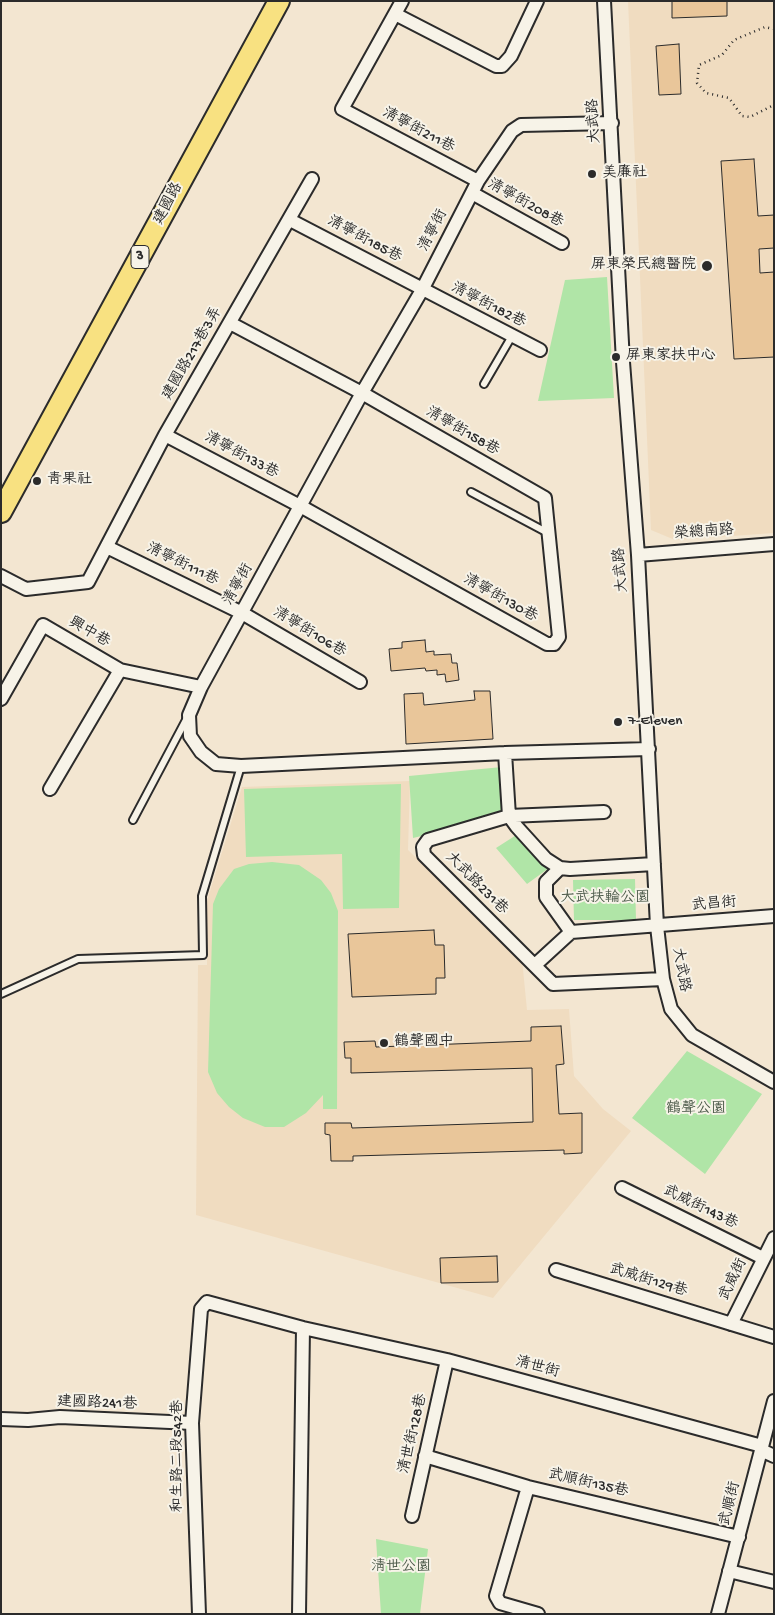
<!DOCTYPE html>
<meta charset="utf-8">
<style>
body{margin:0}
#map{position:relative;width:775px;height:1615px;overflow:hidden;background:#f3e6d1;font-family:"Gochi Hand",sans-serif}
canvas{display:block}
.frame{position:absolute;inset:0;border:2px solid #2b2b2b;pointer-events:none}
</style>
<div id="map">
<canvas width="775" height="1615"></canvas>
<div class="frame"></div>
</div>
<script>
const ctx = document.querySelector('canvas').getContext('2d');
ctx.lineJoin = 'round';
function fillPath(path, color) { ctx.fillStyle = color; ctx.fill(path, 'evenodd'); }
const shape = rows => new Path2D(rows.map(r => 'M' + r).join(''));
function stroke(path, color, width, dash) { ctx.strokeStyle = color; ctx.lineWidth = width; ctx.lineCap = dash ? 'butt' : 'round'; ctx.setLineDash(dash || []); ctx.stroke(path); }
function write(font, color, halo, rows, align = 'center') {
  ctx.font = font + ' "Gochi Hand","LXGW WenKai TC",sans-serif'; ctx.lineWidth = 4; ctx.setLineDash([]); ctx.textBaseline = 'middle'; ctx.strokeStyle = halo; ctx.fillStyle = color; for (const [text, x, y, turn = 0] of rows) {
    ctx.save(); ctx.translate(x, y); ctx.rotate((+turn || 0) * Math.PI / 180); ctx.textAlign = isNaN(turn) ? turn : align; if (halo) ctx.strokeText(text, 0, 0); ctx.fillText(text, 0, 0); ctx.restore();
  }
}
fillPath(shape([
 [628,1,774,1,774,533,675,540,651,530],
 [410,781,408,850,522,959,527,1010,569,1009,574,1076,603,1109,631,1131,493,1298,196,1215,198,965,207,965,207,901,242,787]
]), '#f0dcc0');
fillPath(shape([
 [607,277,614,398,538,401,565,280],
 [502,767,502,813,472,824,413,838,409,776],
 [401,784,399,908,343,909,342,854,246,857,244,789],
 [521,832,549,868,527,884,496,848],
 [272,862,299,865,321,880,331,893,338,911,337,1109,323,1109,323,1095,306,1113,284,1127,265,1127,243,1118,229,1107,217,1093,208,1072,213,904,219,889,234,869,249,864],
 [635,879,636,920,574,920,573,880],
 [687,1051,762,1094,705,1174,632,1118],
 [376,1539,428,1549,420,1614,381,1614]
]), '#b0e5a7');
const building = shape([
 [672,1,727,1,727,16,672,18,672,1],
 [679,44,681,94,659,95,656,46,679,44],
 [754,159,758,216,774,215,774,248,759,249,760,273,774,272,774,357,734,359,721,161,754,159],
 [425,640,426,652,434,651,434,655,451,654,452,663,457,663,459,680,446,682,445,674,437,675,437,670,426,671,425,668,391,671,389,649,402,648,402,642,425,640],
 [474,691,490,691,493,739,406,744,404,694,423,693,424,705,475,700,474,691],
 [434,930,435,945,444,945,445,978,436,978,436,994,352,997,348,934,434,930],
 [561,1026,564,1064,556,1065,559,1114,582,1113,582,1153,564,1154,564,1150,353,1156,353,1161,331,1161,330,1135,325,1134,325,1123,351,1123,352,1128,533,1122,532,1068,351,1073,351,1058,345,1058,344,1042,375,1041,376,1047,531,1041,531,1027,561,1026],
 [497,1256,498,1282,441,1283,440,1258,497,1256]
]);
fillPath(building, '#e9c69a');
stroke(building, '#2b2b2b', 1);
const service = shape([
 [484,384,512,336],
 [471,492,548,533],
 [133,820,187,718],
 [1,994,78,959,203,955,202,896,241,766]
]);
const minor = shape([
 [402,1,342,109,478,181],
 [604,1,623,362,638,555,657,926,663,979,671,1009,692,1035,774,1082],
 [395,14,496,66,502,66,511,56,537,1],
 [612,123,521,125,512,131,478,181,422,290,362,393,201,687,189,715,190,736,201,752,216,764,241,766,505,753,649,749],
 [472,193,562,243],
 [290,220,540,350],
 [165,435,302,507,547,644,554,644,559,637,545,498,362,393,230,323],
 [107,547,242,613,360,682],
 [638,555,774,544],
 [1,576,26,589,88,582,165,435,312,179],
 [1,699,43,625,120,670,201,687],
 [505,753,509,816,517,827,546,859,560,868,570,869,654,864],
 [50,789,120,670],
 [604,812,509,816,428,840,423,847,424,855,553,984,663,979],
 [560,868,546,882,546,897,571,932],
 [535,965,571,932,774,916],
 [622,1188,763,1258],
 [556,1270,774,1337],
 [731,1324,774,1238],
 [1,1419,28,1420,60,1417,192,1423],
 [761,1450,774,1456],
 [425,1456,528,1487,739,1537],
 [528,1487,496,1596,500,1603,538,1614],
 [412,1516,447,1360],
 [729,1571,774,1582],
 [199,1614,192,1423,201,1309,207,1302,303,1328,447,1360,762,1446],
 [299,1614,303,1328],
 [718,1614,774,1401]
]);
const primary = shape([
 [1,512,279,1]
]);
stroke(service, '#2b2b2b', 10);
stroke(minor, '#2b2b2b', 16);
stroke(primary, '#2b2b2b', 24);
stroke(shape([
 [774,29,765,27,734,40,722,55,699,65,697,83,706,93,729,98,742,116,750,117,774,105]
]), '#2b2b2b', 2.5, [1, 4]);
stroke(service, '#f7f3e8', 6);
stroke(minor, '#f7f3e8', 12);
stroke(primary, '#f8e181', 20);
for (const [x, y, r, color] of [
 [592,174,5,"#2b2b2b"],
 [707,266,6,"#2b2b2b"],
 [616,357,5,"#2b2b2b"],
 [37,481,5,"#2b2b2b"],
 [618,722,5,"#2b2b2b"],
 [384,1043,5,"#2b2b2b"]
]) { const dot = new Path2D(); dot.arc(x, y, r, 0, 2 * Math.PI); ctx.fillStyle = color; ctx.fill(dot); stroke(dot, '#f7f3e8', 2); }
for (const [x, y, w] of [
 [140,257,18]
]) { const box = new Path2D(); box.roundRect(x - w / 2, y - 11.5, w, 23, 4); ctx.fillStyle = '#f7f3e8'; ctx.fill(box); stroke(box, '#2b2b2b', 1); }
write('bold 14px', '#2b2b2b', null, [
 ["3",140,257]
]);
write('15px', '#2b2b2b', '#f7f3e8', [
 ["大武路",595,121,-93],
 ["清寧街211巷",418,131,28],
 ["建國路",169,204,-62],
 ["清寧街208巷",525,204,29],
 ["清寧街",434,231,-63],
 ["清寧街185巷",364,240,28],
 ["清寧街182巷",488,306,27],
 ["建國路217巷3弄",193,354,-60],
 ["清寧街158巷",462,432,30],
 ["清寧街133巷",241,456,28],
 ["榮總南路",704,533,-4],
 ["清寧街111巷",182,565,26],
 ["大武路",622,570,-94],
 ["清寧街",239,585,-61],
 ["清寧街130巷",500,599,29],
 ["興中巷",89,633,30],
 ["清寧街106巷",309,633,31],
 ["大武路231巷",476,884,45],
 ["武昌街",714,905,-5],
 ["大武路",680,970,80],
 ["武威街143巷",700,1208,26],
 ["武威街",734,1280,-64],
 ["武威街129巷",648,1281,17],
 ["清世街",537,1368,15],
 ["建國路241巷",97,1404,2],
 ["清世街128巷",414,1434,-77],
 ["和生路二段542巷",179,1456,-90],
 ["武順街135巷",588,1484,13],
 ["武順街",731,1504,-76]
]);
write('15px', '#2b2b2b', '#f7f3e8', [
 ["美廉社",602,174],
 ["屏東榮民總醫院",696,266,"right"],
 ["屏東家扶中心",626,357],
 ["青果社",47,481],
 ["7-Eleven",628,722],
 ["鶴聲國中",394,1043]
], 'left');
write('15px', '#4c5a4a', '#f7f3e8', [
 ["大武扶輪公園",605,899],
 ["鶴聲公園",696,1110],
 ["清世公園",401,1568]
]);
</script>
